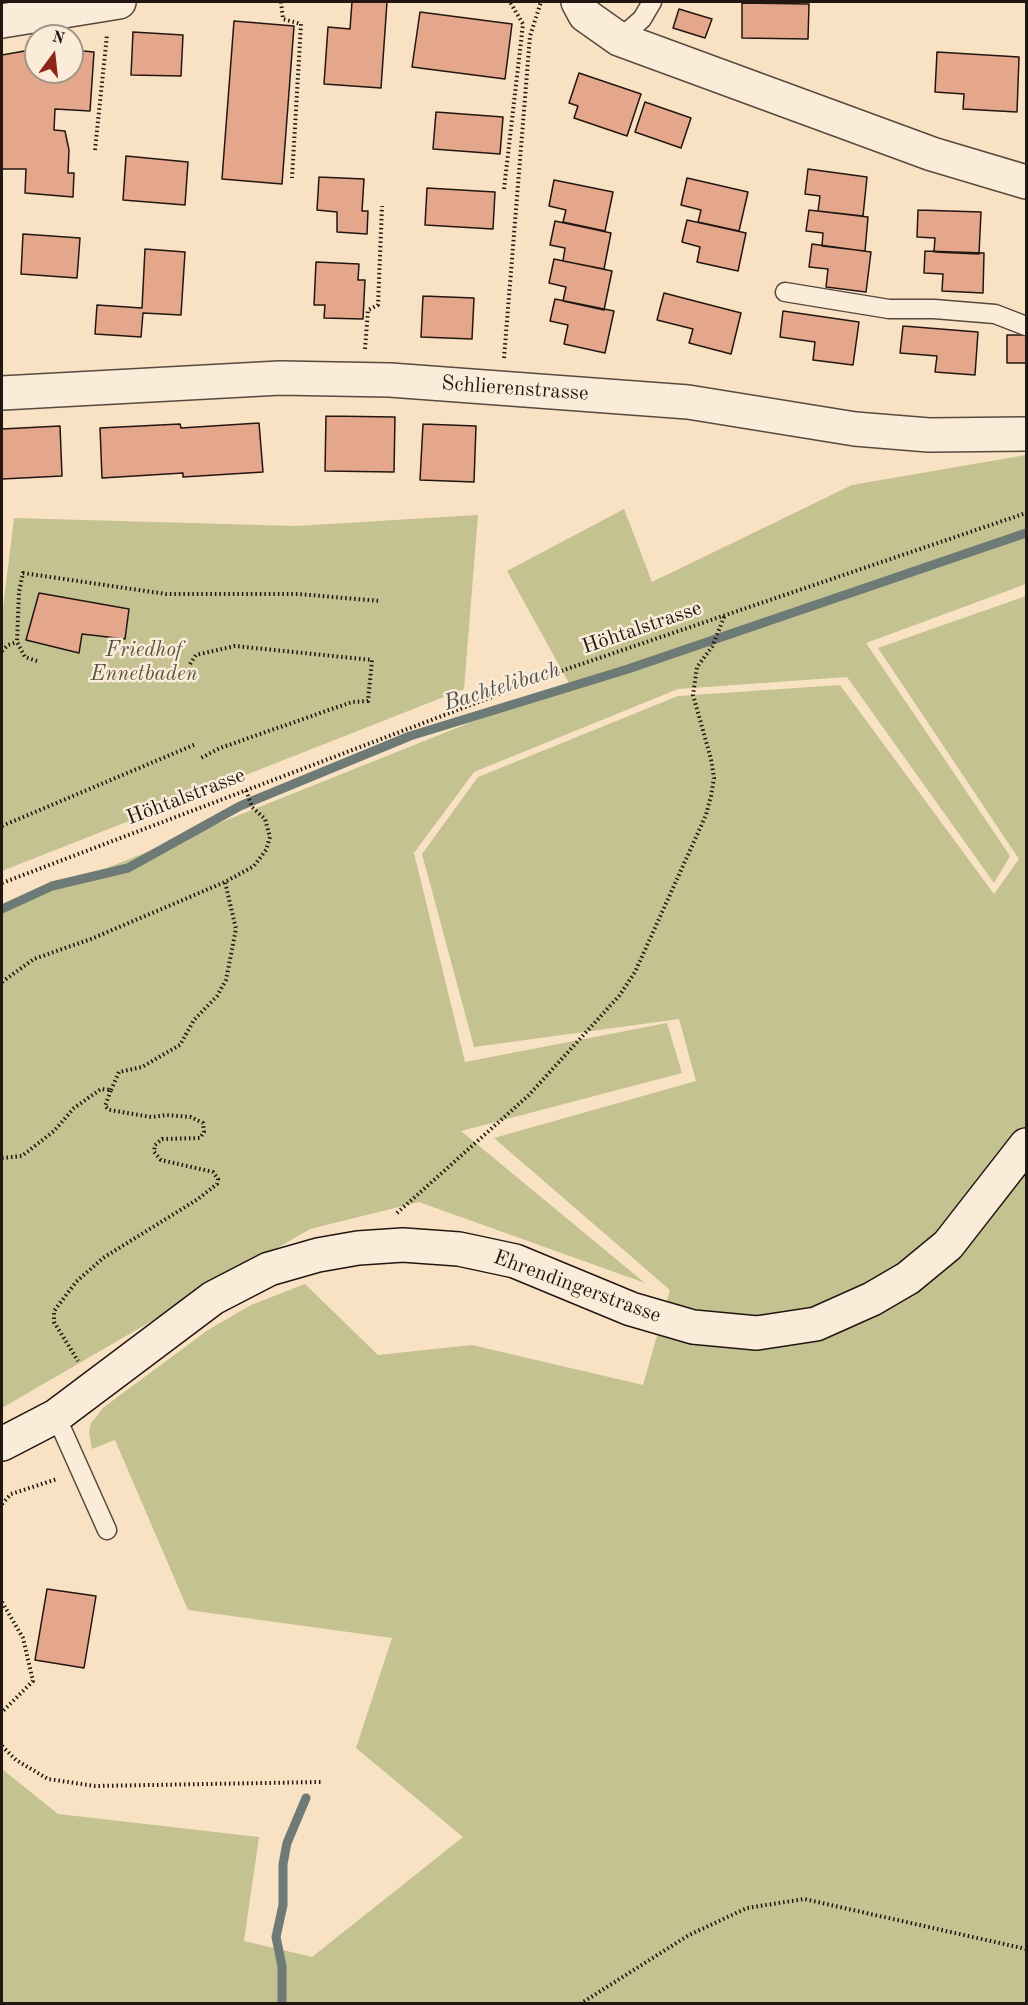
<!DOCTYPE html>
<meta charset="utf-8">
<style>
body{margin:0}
#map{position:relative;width:1028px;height:2005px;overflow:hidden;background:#f8e2c3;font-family:"Old Standard TT",serif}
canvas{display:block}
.frame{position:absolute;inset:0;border:3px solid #211611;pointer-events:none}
.north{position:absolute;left:24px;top:24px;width:60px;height:60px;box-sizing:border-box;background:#faecd8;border:2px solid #a39688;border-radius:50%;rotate:15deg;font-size:16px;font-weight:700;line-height:24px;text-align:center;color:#211611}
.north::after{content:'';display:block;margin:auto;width:21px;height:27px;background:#8f2418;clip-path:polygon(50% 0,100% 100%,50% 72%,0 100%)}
</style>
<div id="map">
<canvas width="1028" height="2005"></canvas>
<div class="frame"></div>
<div class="north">N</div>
</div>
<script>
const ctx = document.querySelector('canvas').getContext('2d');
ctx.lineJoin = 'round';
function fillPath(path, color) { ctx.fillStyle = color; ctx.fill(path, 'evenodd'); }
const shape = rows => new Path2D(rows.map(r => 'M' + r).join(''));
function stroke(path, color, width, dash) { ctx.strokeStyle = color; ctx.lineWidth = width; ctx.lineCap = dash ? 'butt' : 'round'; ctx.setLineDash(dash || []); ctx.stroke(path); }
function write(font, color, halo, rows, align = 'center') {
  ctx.font = font + ' "Old Standard TT",serif'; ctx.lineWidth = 5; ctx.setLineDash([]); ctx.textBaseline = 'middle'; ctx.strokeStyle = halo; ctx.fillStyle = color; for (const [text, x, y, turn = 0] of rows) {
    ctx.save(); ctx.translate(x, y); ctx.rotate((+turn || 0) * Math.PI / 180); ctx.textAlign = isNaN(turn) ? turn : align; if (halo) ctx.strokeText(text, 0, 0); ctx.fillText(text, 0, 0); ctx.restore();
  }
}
fillPath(shape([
 [1026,455,1026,584,866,643,1010,856,994,883,847,677,678,689,474,772,414,853,465,1062,667,1023,682,1073,461,1131,645,1283,419,1202,310,1229,2,1408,2,910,569,683,507,571,624,509,652,582,852,485],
 [478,515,464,689,2,871,2,616,14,518,295,526],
 [1026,596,1026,2003,2,2003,2,1769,58,1814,259,1837,244,1941,312,1957,463,1837,356,1748,392,1638,188,1610,115,1440,92,1449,89,1432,91,1423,104,1407,208,1330,251,1305,305,1284,378,1355,472,1345,643,1385,670,1290,494,1138,696,1081,679,1019,474,1047,422,854,478,777,678,696,840,685,994,894,1019,859,878,648]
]), '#c3c290');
stroke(shape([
 [2,909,52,886,128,868,240,806,410,736,628,669,1026,533],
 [282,2004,282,1966,276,1937,283,1905,283,1864,287,1843,306,1798]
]), '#6d7a76', 9);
const building = shape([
 [352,2,387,2,381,88,324,84,328,27,350,29,352,2],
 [742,3,809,4,808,39,742,38,742,3],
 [679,9,712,19,705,38,673,28,679,9],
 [420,12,512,24,505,79,412,67,420,12],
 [234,21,294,26,282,184,222,179,234,21],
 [133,32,183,35,181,76,131,75,133,32],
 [36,49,36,72,72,72,72,50,94,52,90,111,55,109,54,130,65,131,69,150,68,173,74,173,73,197,25,193,26,169,2,169,2,55,36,49],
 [937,52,1019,57,1017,112,963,109,964,94,935,92,937,52],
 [579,73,641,94,627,136,574,118,578,106,569,103,579,73],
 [645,102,691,118,681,148,635,132,645,102],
 [436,112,503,117,500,154,433,149,436,112],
 [126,156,188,162,185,205,123,200,126,156],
 [808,169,867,177,863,216,818,211,820,196,805,194,808,169],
 [319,177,364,179,362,211,368,211,367,234,337,232,337,212,317,210,319,177],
 [687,178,748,192,739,231,698,222,701,210,681,205,687,178],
 [554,180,613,192,605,231,563,222,566,210,549,206,554,180],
 [427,188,495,192,493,229,425,225,427,188],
 [809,210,868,217,865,251,822,246,823,233,806,231,809,210],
 [918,210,981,212,979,254,934,252,935,238,917,237,918,210],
 [687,220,746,233,738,271,697,262,700,247,682,242,687,220],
 [555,221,611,233,604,269,563,261,565,248,550,245,555,221],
 [23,234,80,238,77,278,21,274,23,234],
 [812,244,871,252,866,292,826,287,828,269,809,267,812,244],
 [145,249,185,252,181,315,143,313,141,337,95,334,97,305,142,308,145,249],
 [925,251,984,253,983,293,942,291,943,274,924,273,925,251],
 [554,259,612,271,604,310,563,301,566,287,549,283,554,259],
 [316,262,359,264,358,280,365,280,363,319,324,318,325,305,314,305,316,262],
 [664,293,741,313,731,354,689,343,693,329,657,320,664,293],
 [423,296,474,298,472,339,421,337,423,296],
 [555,299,614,311,605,353,564,344,568,325,550,321,555,299],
 [783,311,859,322,853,365,813,360,815,342,780,337,783,311],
 [903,326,978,332,975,375,935,372,937,356,900,353,903,326],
 [1007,335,1026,335,1026,363,1007,363,1007,335],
 [326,416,395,417,394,472,325,471,326,416],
 [259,423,263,472,183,477,183,473,102,478,100,428,180,424,181,428,259,423],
 [423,424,476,426,474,482,420,480,423,424],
 [60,426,62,476,2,479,2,429,60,426],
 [39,593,129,609,125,639,82,634,79,653,26,640,39,593],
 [47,1589,96,1596,84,1668,35,1660,47,1589]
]);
fillPath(building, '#e5a78c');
stroke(building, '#211611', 1.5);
const lane = shape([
 [619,39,642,19,652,2],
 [785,292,889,309,934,309,995,314,1026,326],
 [56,1416,107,1530]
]);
const street = shape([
 [578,2,585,15,619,39,932,154,1026,182],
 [2,21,119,2],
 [2,393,280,378,390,380,688,402,855,429,929,435,1026,434]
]);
const secondary = shape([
 [2,1444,56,1416,213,1298,269,1269,318,1255,358,1248,403,1245,459,1249,515,1261,631,1309,693,1327,757,1333,816,1324,872,1299,908,1278,948,1245,1026,1145]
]);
stroke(lane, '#57493e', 21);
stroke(street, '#57493e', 36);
stroke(secondary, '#211611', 36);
stroke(shape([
 [281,2,283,19,301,24,292,178],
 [95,150,107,35],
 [504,189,523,24,510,2],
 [365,349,368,310,378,305,382,206],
 [504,358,530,36,541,2],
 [2,651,8,645,17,642],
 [37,661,25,657,17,642,19,592,23,573,166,594,298,594,380,601],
 [190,664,196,655,235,646,372,660,368,701,352,702,220,748,201,758],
 [2,826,196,744],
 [2,883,555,673,1026,513],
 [2,982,34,959,91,939,225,882,254,866,266,850,270,837,265,819,252,807,246,790],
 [111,1090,119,1072,142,1067,180,1045,194,1020,217,996,226,980,236,929,225,882],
 [2,1158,22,1156,54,1131,74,1108,101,1089,111,1090,105,1106,109,1110,151,1117,167,1115,191,1117,203,1123,204,1132,200,1138,162,1139,155,1145,154,1152,161,1160,213,1172,218,1179,217,1184,198,1199,103,1258,76,1282,54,1311,54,1322,78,1361],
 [397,1213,528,1096,619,996,635,972,706,815,711,796,714,778,711,759,693,695,697,667,712,647,725,615],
 [2,1504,11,1494,57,1479],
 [2,1602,23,1638,33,1681,2,1712],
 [2,1746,16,1760,48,1779,95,1786,321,1782],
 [580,2004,689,1935,747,1908,804,1899,1026,1949]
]), '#211611', 4, [1.5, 3]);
stroke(lane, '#faecd8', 18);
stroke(street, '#faecd8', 33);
stroke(secondary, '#faecd8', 33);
write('21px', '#211611', '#faecd8', [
 ["Schlierenstrasse",515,389,4],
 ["Höhtalstrasse",642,628,-19],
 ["Höhtalstrasse",186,797,-21],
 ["Ehrendingerstrasse",577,1287,20]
]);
write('italic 21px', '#5a523d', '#faecd8', [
 ["Friedhof",144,650],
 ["Ennetbaden",144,674]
]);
write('italic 22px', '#4d504c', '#faecd8', [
 ["Bachtelibach",502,687,-17]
]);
</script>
